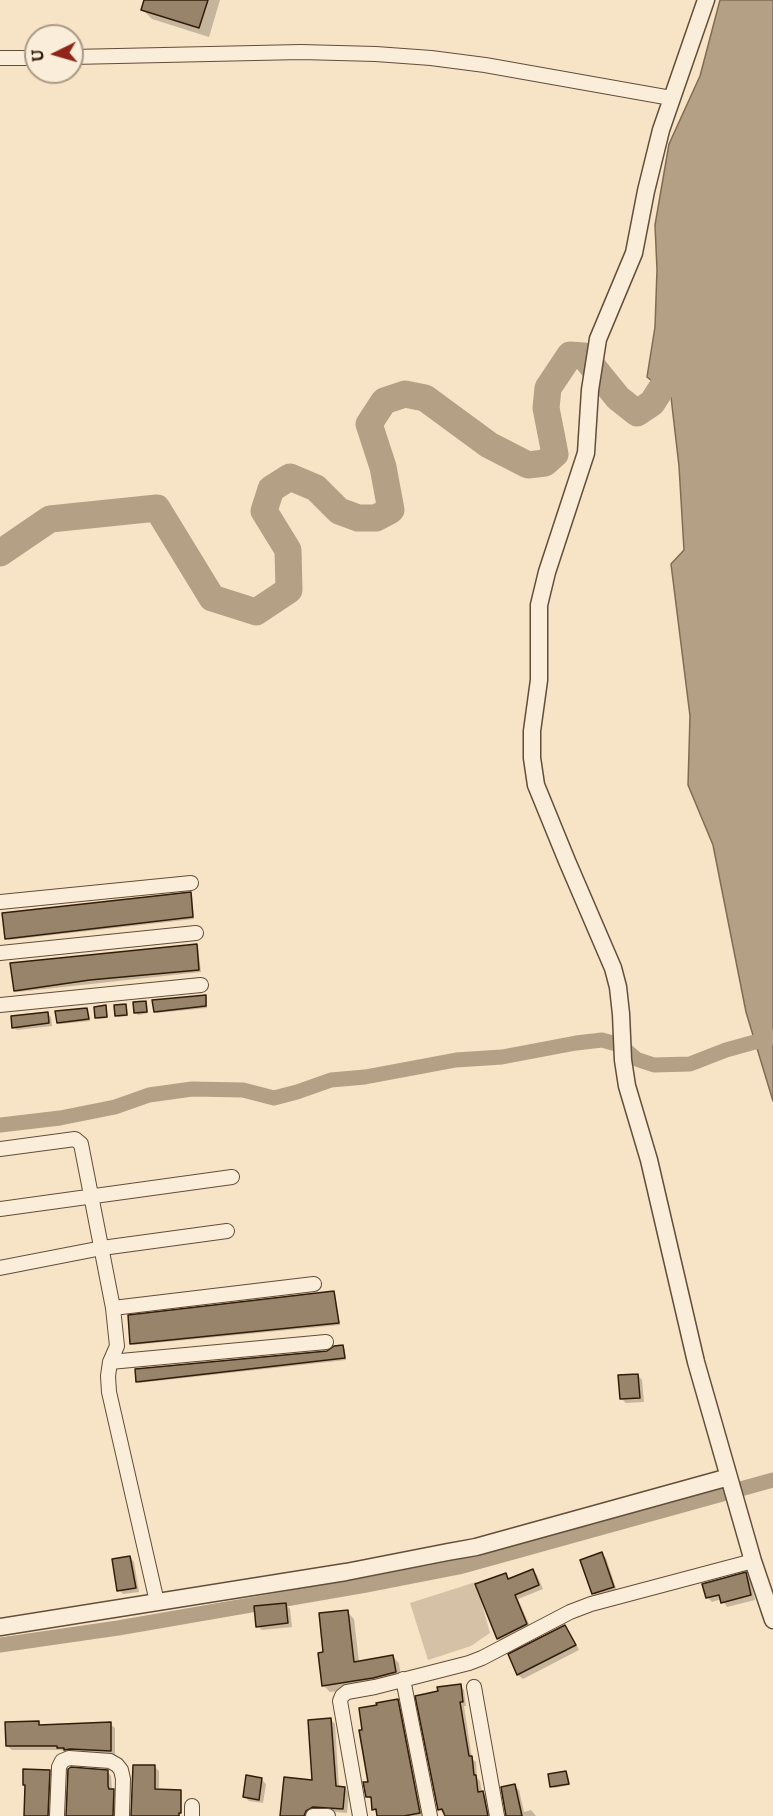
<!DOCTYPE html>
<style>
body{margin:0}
#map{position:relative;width:773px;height:1816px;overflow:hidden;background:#f7e3c5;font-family:"IM FELL DW Pica",serif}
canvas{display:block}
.north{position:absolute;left:24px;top:24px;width:60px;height:60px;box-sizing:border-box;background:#faedd9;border:2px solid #aa9a86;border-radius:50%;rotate:265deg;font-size:16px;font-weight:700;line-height:24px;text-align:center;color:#311d0a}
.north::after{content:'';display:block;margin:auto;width:21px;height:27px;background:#8f2418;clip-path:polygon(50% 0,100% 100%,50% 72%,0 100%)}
</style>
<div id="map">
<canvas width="773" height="1816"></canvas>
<div class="north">U</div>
</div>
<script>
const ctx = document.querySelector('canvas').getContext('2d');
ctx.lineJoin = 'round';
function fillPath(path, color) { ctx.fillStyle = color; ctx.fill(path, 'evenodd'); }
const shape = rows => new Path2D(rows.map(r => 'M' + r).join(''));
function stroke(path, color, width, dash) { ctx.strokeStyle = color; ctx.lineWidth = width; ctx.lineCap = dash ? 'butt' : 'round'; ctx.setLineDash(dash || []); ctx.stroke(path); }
fillPath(shape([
 [476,1582,490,1633,471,1646,428,1660,410,1603]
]), '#d5c1a5');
const water = shape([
 [720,0,773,0,773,1101,746,1012,713,845,688,785,690,716,671,564,684,550,679,466,671,397,647,377,655,327,657,270,655,225,669,144,700,76,720,0]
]);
fillPath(water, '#b4a085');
stroke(water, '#806c54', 1.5);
fillPath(shape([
 [146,0,220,0,209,37,152,19,143,10],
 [190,894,192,895,194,919,9,940,7,938],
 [196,946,198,947,201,972,17,992,15,990],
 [205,996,207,998,207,1008,157,1013,155,1011],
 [145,1002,147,1004,148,1013,138,1015,136,1013],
 [125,1005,127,1007,128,1016,118,1017,116,1015],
 [106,1007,107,1009,108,1018,98,1019,96,1017],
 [87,1010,90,1021,60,1024,58,1022],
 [47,1013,51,1017,52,1026,17,1030,14,1027],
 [334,1292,335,1294,340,1325,134,1345,132,1343],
 [343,1347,345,1349,346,1360,139,1383,137,1381,327,1352],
 [638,1375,642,1380,644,1402,626,1403,621,1398],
 [602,1554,606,1558,617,1591,597,1598,593,1593],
 [130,1557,134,1562,139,1592,123,1594,119,1590],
 [532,1571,537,1575,543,1589,518,1599,531,1629,502,1643,498,1639,477,1585,505,1575,510,1580],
 [745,1574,750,1579,755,1600,727,1607,722,1599,712,1602,707,1597],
 [286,1605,290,1609,292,1627,262,1630,258,1626],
 [347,1612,354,1619,359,1662,392,1656,399,1663,401,1679,380,1684,330,1692,323,1685,325,1654],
 [565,1627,569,1631,579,1650,523,1679,518,1675,510,1655],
 [460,1686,464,1690,466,1706,464,1706,472,1759,476,1762,477,1778,480,1781,482,1793,487,1797,491,1816,446,1816,439,1809],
 [397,1701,402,1705,423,1816,378,1816,374,1809,372,1800,367,1796,370,1783],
 [331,1720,335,1724,339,1788,345,1788,349,1793,347,1813,304,1809,303,1816,281,1816,313,1782],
 [38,1723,42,1726,110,1724,115,1728,115,1755,70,1754,61,1750,12,1750,7,1746],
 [154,1766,159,1771,159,1791,180,1795,180,1816,132,1816],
 [107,1771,111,1776,112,1790,117,1795,118,1816,67,1816],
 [49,1772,54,1776,52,1816,25,1816,26,1787,24,1785],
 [566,1773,570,1785,554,1788,552,1786],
 [262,1780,266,1784,263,1803,249,1801,244,1796],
 [514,1785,519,1790,524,1812,531,1810,536,1816,507,1816]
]), '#0003');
stroke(shape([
 [0,1125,60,1118,115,1107,149,1095,192,1089,243,1090,274,1098,297,1092,331,1080,365,1077,456,1060,502,1057,576,1043,602,1040,620,1045,636,1059,654,1065,690,1064,726,1050,773,1037],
 [0,1645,118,1628,366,1585,459,1567,773,1480]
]), '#b4a085', 15);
stroke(shape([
 [0,553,50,519,157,508,212,598,256,612,289,590,288,550,264,511,271,489,290,477,316,488,339,511,358,518,376,518,391,510,383,467,369,424,384,401,405,394,425,398,489,445,528,465,545,463,555,454,546,408,548,388,570,355,584,356,618,398,637,413,652,403,668,378,693,375]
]), '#b4a085', 27);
const building = shape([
 [144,0,208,0,199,28,141,10,144,0],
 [191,892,193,917,5,939,2,913,191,892],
 [197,944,199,970,90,980,14,991,10,963,197,944],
 [206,995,206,1006,154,1012,152,1000,206,995],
 [146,1001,147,1012,134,1013,133,1002,146,1001],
 [126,1004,127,1015,115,1016,114,1005,126,1004],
 [106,1005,107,1017,95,1018,94,1007,106,1005],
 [87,1008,89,1019,57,1023,55,1011,87,1008],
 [48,1012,49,1023,12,1028,11,1016,48,1012],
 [334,1291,339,1323,130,1344,128,1315,334,1291],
 [343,1345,345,1358,136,1382,135,1369,327,1351,334,1346,343,1345],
 [638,1374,640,1398,620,1399,618,1375,638,1374],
 [602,1552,614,1587,592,1594,580,1560,602,1552],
 [130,1556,136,1588,117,1591,112,1559,130,1556],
 [533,1569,539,1585,515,1595,527,1624,497,1639,475,1584,506,1573,508,1579,533,1569],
 [746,1572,751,1595,721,1603,719,1595,706,1598,702,1584,746,1572],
 [286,1603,288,1623,256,1627,254,1606,286,1603],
 [348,1610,354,1662,393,1655,396,1672,373,1678,322,1686,318,1653,323,1652,319,1613,348,1610],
 [565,1625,576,1645,517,1675,508,1654,565,1625],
 [461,1684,463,1702,460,1702,469,1756,472,1756,474,1775,476,1775,478,1792,483,1791,488,1816,445,1816,442,1809,438,1810,415,1696,438,1691,437,1687,461,1684],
 [398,1699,420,1813,404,1816,377,1816,376,1809,372,1810,371,1797,366,1797,363,1782,368,1782,359,1730,362,1730,359,1708,377,1705,376,1703,398,1699],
 [331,1718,336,1786,345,1787,343,1809,313,1807,306,1811,304,1816,280,1816,284,1777,312,1780,308,1720,331,1718],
 [39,1721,39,1725,111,1722,111,1751,70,1749,64,1750,64,1748,57,1748,57,1746,6,1746,5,1722,39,1721],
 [133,1765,155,1765,155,1789,181,1790,181,1813,179,1813,179,1816,131,1816,133,1765],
 [71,1767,108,1770,108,1786,109,1789,114,1789,113,1816,66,1816,68,1769,71,1767],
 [23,1769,50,1770,48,1816,24,1816,25,1785,23,1785,23,1769],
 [566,1771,569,1784,550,1787,548,1774,566,1771],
 [246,1775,262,1778,259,1800,243,1797,246,1775],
 [515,1784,522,1816,506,1816,501,1787,515,1784]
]);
fillPath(building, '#98846b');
stroke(building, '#311d0a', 1.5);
const minor = shape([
 [72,57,301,52,376,54,431,58,485,65,671,98],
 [0,58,36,58],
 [0,902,191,883],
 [0,953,196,933],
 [0,1005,201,985],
 [0,1149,75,1139,81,1144,113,1308,117,1346,110,1362,108,1376,109,1392,157,1602],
 [0,1209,232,1177],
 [0,1268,102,1248,227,1231],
 [113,1308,314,1284],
 [110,1362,326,1342],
 [403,1679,430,1816],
 [474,1687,497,1816],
 [57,1816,59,1767,62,1761,69,1758,110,1761,117,1765,121,1770,123,1779,122,1816],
 [192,1816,192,1806],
 [313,1816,328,1816],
 [360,1816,340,1701,342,1696,347,1692,375,1687,469,1663,482,1658,570,1612,591,1604,753,1561]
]);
const tertiary = shape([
 [706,0,661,130,646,191,634,253,598,339,590,390,586,453,547,572,539,605,539,680,532,731,532,758,536,785,567,861,613,968,618,987,621,1014,623,1060,627,1086,649,1160,696,1362,753,1561,773,1620],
 [0,1627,346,1572,448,1552,476,1547,729,1477]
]);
stroke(minor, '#624e39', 16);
stroke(tertiary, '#624e39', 19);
stroke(minor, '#faedd9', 14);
stroke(tertiary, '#faedd9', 16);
</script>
